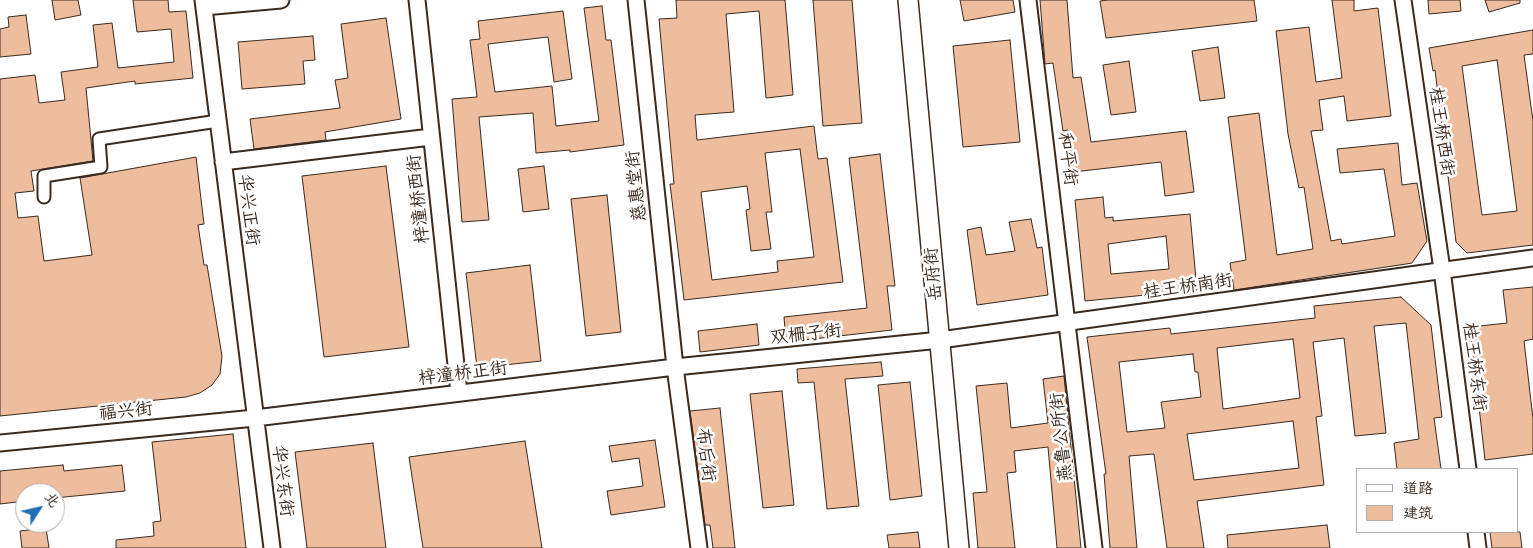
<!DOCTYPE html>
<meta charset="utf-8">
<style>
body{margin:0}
#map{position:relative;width:1533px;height:548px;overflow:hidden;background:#fff;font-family:Sriracha,"LXGW WenKai TC",sans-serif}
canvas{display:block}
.legend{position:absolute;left:1356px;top:468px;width:162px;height:65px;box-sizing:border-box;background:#fff;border:1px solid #b1aaa5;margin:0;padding:6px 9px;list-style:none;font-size:15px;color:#3b2a1e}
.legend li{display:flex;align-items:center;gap:10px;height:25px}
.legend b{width:25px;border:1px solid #b1aaa5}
.north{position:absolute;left:15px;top:483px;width:50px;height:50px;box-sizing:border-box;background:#fff;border:1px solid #b1aaa5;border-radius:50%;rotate:55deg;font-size:14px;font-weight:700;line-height:20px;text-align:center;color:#3b2a1e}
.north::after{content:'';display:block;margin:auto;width:18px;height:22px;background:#1f6fb2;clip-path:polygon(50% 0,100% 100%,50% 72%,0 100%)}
</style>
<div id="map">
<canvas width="1533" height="548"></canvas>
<ul class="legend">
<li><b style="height:6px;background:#fff"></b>道路</li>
<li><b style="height:14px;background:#edbd9e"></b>建筑</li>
</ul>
<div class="north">北</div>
</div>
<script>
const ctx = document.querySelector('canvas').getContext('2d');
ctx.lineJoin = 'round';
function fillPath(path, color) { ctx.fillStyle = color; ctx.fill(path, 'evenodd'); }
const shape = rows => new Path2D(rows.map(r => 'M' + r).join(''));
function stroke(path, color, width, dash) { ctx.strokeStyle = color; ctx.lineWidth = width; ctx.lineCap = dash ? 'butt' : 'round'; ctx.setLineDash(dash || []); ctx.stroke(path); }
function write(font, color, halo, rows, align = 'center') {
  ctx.font = font + ' Sriracha,"LXGW WenKai TC",sans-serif'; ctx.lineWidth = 5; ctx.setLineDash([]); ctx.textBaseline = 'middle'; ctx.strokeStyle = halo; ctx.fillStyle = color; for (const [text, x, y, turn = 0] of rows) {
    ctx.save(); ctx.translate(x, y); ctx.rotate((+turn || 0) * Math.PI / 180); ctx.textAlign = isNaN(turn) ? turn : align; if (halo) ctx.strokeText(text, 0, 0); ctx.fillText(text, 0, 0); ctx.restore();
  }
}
const building = shape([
 [52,0,78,0,81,15,55,20,52,0],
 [133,0,168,0,169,12,186,11,193,78,135,84,135,81,86,88,93,161,31,171,34,191,15,193,18,218,38,216,44,261,92,255,80,178,196,157,204,224,198,225,204,265,207,265,222,356,220,374,212,385,200,393,186,397,0,416,0,79,35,75,39,103,65,100,61,72,98,67,93,25,112,23,118,68,174,62,171,29,137,32,133,0],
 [676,0,785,0,793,95,766,98,759,11,726,14,734,112,695,115,697,140,814,126,818,159,827,158,843,282,684,300,670,184,674,184,659,19,677,18,676,0],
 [800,149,814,257,777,261,778,272,712,280,701,192,747,186,750,209,746,210,751,251,771,249,766,212,772,212,765,153,800,149],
 [813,0,852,0,862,123,823,126,813,0],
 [960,0,1013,0,1015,12,964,21,960,0],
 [1040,0,1067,0,1073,78,1081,77,1091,142,1186,131,1194,192,1165,196,1161,162,1073,172,1068,130,1063,131,1053,63,1045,64,1040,0],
 [1108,0,1254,0,1257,21,1106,38,1100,1,1108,0],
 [1332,0,1354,0,1354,11,1378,8,1391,116,1347,121,1344,96,1319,100,1323,130,1311,131,1331,241,1341,239,1342,244,1395,236,1384,169,1340,173,1337,149,1398,143,1402,185,1417,183,1427,241,1412,263,1406,264,1234,290,1230,263,1246,260,1228,117,1259,113,1277,255,1313,249,1304,187,1299,188,1288,134,1276,31,1309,27,1316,82,1342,78,1332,0],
 [1428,0,1460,0,1461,11,1429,14,1428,0],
 [1485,0,1520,0,1520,3,1489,12,1485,0],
 [602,6,606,40,611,40,624,145,570,152,570,150,536,153,533,113,479,117,489,220,462,222,452,99,477,97,470,40,480,39,478,21,563,11,572,79,554,82,548,37,488,44,495,92,552,86,556,126,599,121,584,8,602,6],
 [26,15,31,54,0,57,0,29,9,27,8,17,26,15],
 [386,18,401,119,325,132,326,140,254,149,250,119,340,108,335,80,348,78,341,24,386,18],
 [1533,30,1533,54,1524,55,1533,121,1533,245,1467,253,1456,242,1435,70,1433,71,1429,48,1533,30],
 [1497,60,1517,211,1482,215,1462,66,1497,60],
 [313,36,315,60,303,61,305,84,242,89,238,42,313,36],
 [1010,40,1020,142,963,147,953,46,1010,40],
 [1218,47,1225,98,1200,101,1192,51,1218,47],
 [1129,61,1136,112,1111,115,1103,65,1129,61],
 [880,154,895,286,887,286,892,330,786,342,784,317,867,308,849,158,880,154],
 [386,166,409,347,324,357,302,176,386,166],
 [544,166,549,209,523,212,518,169,544,166],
 [607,195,621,332,586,336,571,199,607,195],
 [1103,197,1105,218,1113,217,1113,221,1190,214,1197,290,1085,301,1075,200,1103,197],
 [1166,236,1169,269,1111,274,1108,244,1166,236],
 [1031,219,1037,248,1042,247,1048,295,977,305,967,230,981,227,986,255,1015,251,1009,222,1031,219],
 [530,265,541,361,477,368,466,273,530,265],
 [1533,287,1533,339,1524,341,1533,419,1533,454,1485,460,1470,327,1507,323,1503,290,1533,287],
 [1401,297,1431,325,1442,417,1434,418,1441,469,1397,469,1394,443,1419,439,1406,323,1374,326,1386,433,1355,436,1344,338,1313,342,1322,416,1316,417,1324,485,1197,501,1204,548,1167,548,1154,454,1129,456,1137,548,1110,548,1104,474,1106,474,1087,337,1170,328,1171,334,1315,318,1314,306,1401,297],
 [1293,339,1300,398,1223,409,1217,348,1293,339],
 [1193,354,1195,372,1198,372,1201,397,1161,402,1165,428,1127,432,1119,362,1193,354],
 [1293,421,1299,468,1194,480,1187,434,1293,421],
 [757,324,759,345,700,352,698,331,757,324],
 [881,362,883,376,845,379,859,506,827,509,814,382,798,383,797,369,881,362],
 [1064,376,1081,548,1057,548,1048,447,1014,451,1016,472,1007,473,1015,548,978,548,973,493,987,492,976,386,1007,383,1011,428,1048,423,1043,379,1064,376],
 [910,382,922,496,890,500,878,385,910,382],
 [782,391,794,505,763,508,750,394,782,391],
 [720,408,735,548,713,548,710,525,705,525,690,411,720,408],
 [233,434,246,548,116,548,116,540,154,536,153,522,161,521,152,442,233,434],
 [655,440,665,507,611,515,607,491,643,486,639,458,612,462,609,446,655,440],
 [525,441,542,548,423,548,409,457,525,441],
 [373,443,386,548,307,548,295,452,373,443],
 [63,465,64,471,122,465,125,491,55,498,55,493,25,493,25,501,0,504,0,471,63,465],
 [1327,525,1330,548,1228,548,1227,535,1327,525],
 [46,528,49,548,22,548,20,531,46,528],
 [918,532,920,548,889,548,887,535,918,532],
 [1490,532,1520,532,1522,548,1492,548,1490,532]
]);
fillPath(building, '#edbd9e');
stroke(building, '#3b2a1e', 1);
const pedestrian = shape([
 [44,197,44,176,101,167,99,139,218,121]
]);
const minor = shape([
 [203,0,272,548],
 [417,0,459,393],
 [636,0,675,367,699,548],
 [1028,0,1094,548],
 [1403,0,1442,270,1468,469],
 [204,7,281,0],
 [223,162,431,137],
 [0,443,255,418,675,367,940,340,1533,258],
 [1476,532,1478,548]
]);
const tertiary = shape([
 [908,0,959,548]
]);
stroke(pedestrian, '#3b2a1e', 15);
stroke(minor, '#3b2a1e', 19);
stroke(tertiary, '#3b2a1e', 22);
stroke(pedestrian, '#fff', 11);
stroke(minor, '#fff', 15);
stroke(tertiary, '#fff', 19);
write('18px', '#3b2a1e', '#fff', [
 ["桂王桥西街",1441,132,82],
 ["和平街",1067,159,83],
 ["慈惠堂街",637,186,-96],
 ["梓潼桥西街",419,199,-96],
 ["华兴正街",248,210,83],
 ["岳府街",934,274,-95],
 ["桂王桥南街",1188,287,-8],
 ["双栅子街",806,335,-6],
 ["桂王桥东街",1474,367,83],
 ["梓潼桥正街",463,374,-7],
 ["福兴街",126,412,-6],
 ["燕鲁公所街",1062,437,-96],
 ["布后街",705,455,83],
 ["华兴东街",282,481,83]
]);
</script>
